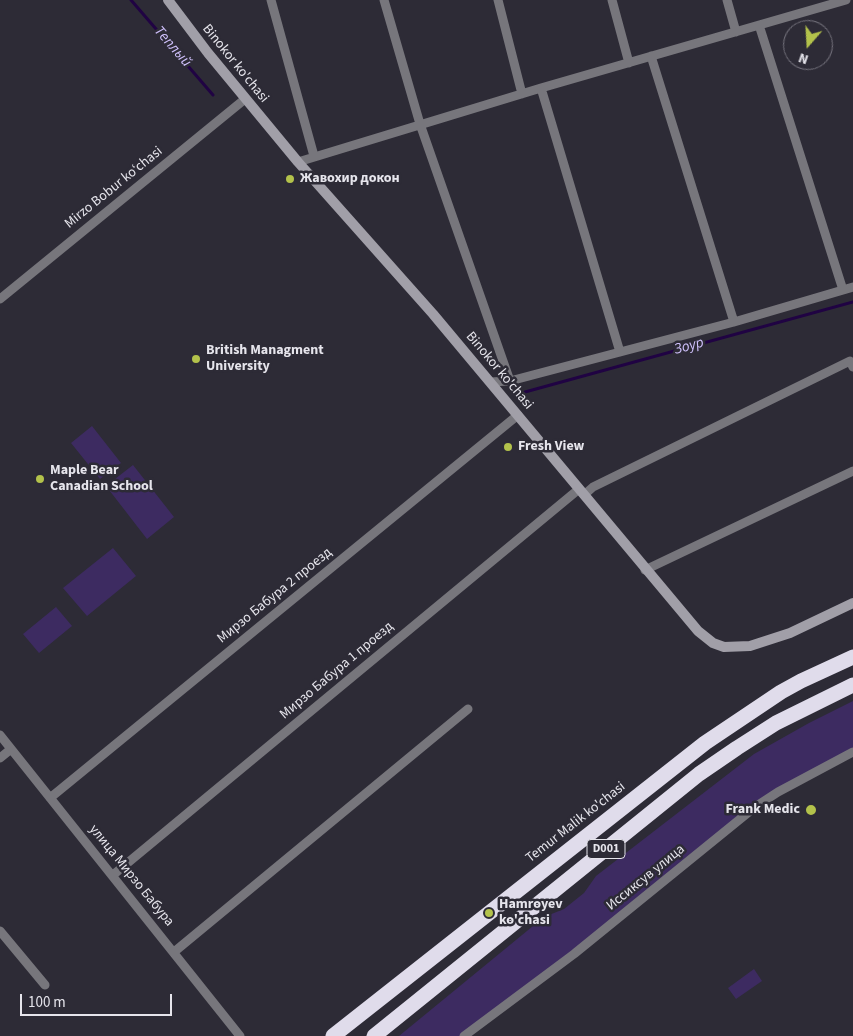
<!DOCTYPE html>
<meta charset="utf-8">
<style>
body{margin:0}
#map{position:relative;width:853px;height:1036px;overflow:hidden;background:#2d2b36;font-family:"Source Sans 3",sans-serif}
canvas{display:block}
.north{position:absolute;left:783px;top:20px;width:50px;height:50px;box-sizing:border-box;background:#2d2b36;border:1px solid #77757f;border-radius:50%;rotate:199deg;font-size:14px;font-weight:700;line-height:20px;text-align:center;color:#e6e5ec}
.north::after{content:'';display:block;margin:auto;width:18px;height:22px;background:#b3c24b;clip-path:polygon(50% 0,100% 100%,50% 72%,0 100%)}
.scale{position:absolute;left:20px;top:994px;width:152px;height:22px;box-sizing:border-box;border:2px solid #e6e5ec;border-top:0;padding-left:6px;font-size:15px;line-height:18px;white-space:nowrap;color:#e6e5ec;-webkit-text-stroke:4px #2d2b36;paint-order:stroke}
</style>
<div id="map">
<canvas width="853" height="1036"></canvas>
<div class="north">N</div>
<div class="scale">100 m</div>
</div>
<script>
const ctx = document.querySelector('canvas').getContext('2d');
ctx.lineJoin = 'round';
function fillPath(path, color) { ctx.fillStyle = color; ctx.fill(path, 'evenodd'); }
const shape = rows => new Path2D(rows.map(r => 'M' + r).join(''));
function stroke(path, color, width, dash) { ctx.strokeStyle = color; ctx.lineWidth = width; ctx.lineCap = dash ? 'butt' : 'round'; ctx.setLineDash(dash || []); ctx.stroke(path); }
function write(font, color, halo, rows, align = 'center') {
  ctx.font = font + ' "Source Sans 3",sans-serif'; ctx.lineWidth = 5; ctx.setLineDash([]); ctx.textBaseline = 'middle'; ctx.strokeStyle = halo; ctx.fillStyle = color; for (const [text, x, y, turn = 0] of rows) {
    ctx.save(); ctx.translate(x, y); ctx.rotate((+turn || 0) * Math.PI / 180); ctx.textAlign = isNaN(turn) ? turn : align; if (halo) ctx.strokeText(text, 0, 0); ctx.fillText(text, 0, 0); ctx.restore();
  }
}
fillPath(shape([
 [92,426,121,463,100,479,71,443],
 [133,465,174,517,147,539,106,486],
 [113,548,136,576,87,616,63,588],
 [56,607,72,626,39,653,23,634],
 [853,701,853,752,778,792,464,1036,399,1036,544,917,564,909,584,893,596,876,754,754,809,723],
 [754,969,762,981,736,999,728,988]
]), '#3d2b61');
stroke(shape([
 [131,0,213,95],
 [525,392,853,302]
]), '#200343', 3);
stroke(shape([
 [271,0,314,156],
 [384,0,420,124,510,381],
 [498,0,522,94],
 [612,0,629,63],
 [727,0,736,32],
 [759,25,843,290],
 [651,56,734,322],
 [541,88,620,352],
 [298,162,541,88,846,0],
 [0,299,245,99],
 [490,382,510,381,734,322,853,287],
 [584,495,593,487,850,361,853,367],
 [645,570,853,471],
 [0,735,240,1036],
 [0,758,11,749],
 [50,798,518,415],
 [113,875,579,489],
 [0,931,45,985],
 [174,952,468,709],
 [464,1036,574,954,755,807,778,792,853,752]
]), '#77767c', 9);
stroke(shape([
 [168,0,208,53,298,162,433,314,698,631,713,643,724,647,750,646,790,633,853,603]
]), '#a19fa8', 10);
stroke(shape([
 [333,1036,705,743,781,692,801,681,853,657],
 [374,1036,699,774,737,748,776,723,853,685]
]), '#e0dceb', 15);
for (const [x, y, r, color] of [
 [290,179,5,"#b3c24b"],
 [196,359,5,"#b3c24b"],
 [508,447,5,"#b3c24b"],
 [40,479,5,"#b3c24b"],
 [811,810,6,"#b3c24b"],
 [489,913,5,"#b3c24b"]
]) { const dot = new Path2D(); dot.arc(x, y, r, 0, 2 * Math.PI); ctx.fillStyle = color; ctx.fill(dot); stroke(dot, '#2d2b36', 2); }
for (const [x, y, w] of [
 [606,849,38]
]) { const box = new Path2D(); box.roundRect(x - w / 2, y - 9.5, w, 19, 4); ctx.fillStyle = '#2d2b36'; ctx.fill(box); stroke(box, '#e6e5ec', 1); }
write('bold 12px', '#e6e5ec', null, [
 ["D001",606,849]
]);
write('14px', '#e6e5ec', '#2d2b36', [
 ["Binokor ko'chasi",235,64,51],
 ["Mirzo Bobur ko‘chasi",114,188,-39],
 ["Binokor ko'chasi",499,371,50],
 ["Мирзо Бабура 2 проезд",275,596,-39],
 ["Мирзо Бабура 1 проезд",337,671,-40],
 ["Temur Malik ko'chasi",576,823,-38],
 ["улица Мирзо Бабура",131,876,51],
 ["Иссиксув улица",646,878,-39]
]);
write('bold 14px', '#e6e5ec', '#2d2b36', [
 ["Жавохир докон",300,179],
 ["British Managment",206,351],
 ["University",206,367],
 ["Fresh View",518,447],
 ["Maple Bear",50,471],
 ["Canadian School",50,487],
 ["Frank Medic",800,810,"right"],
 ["Hamroyev",499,905],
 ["ko'chasi",499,921]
], 'left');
write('italic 15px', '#cfc0fb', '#2d2b36', [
 ["Теплый",172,47,49],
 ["Зоур",689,347,-15]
]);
</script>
